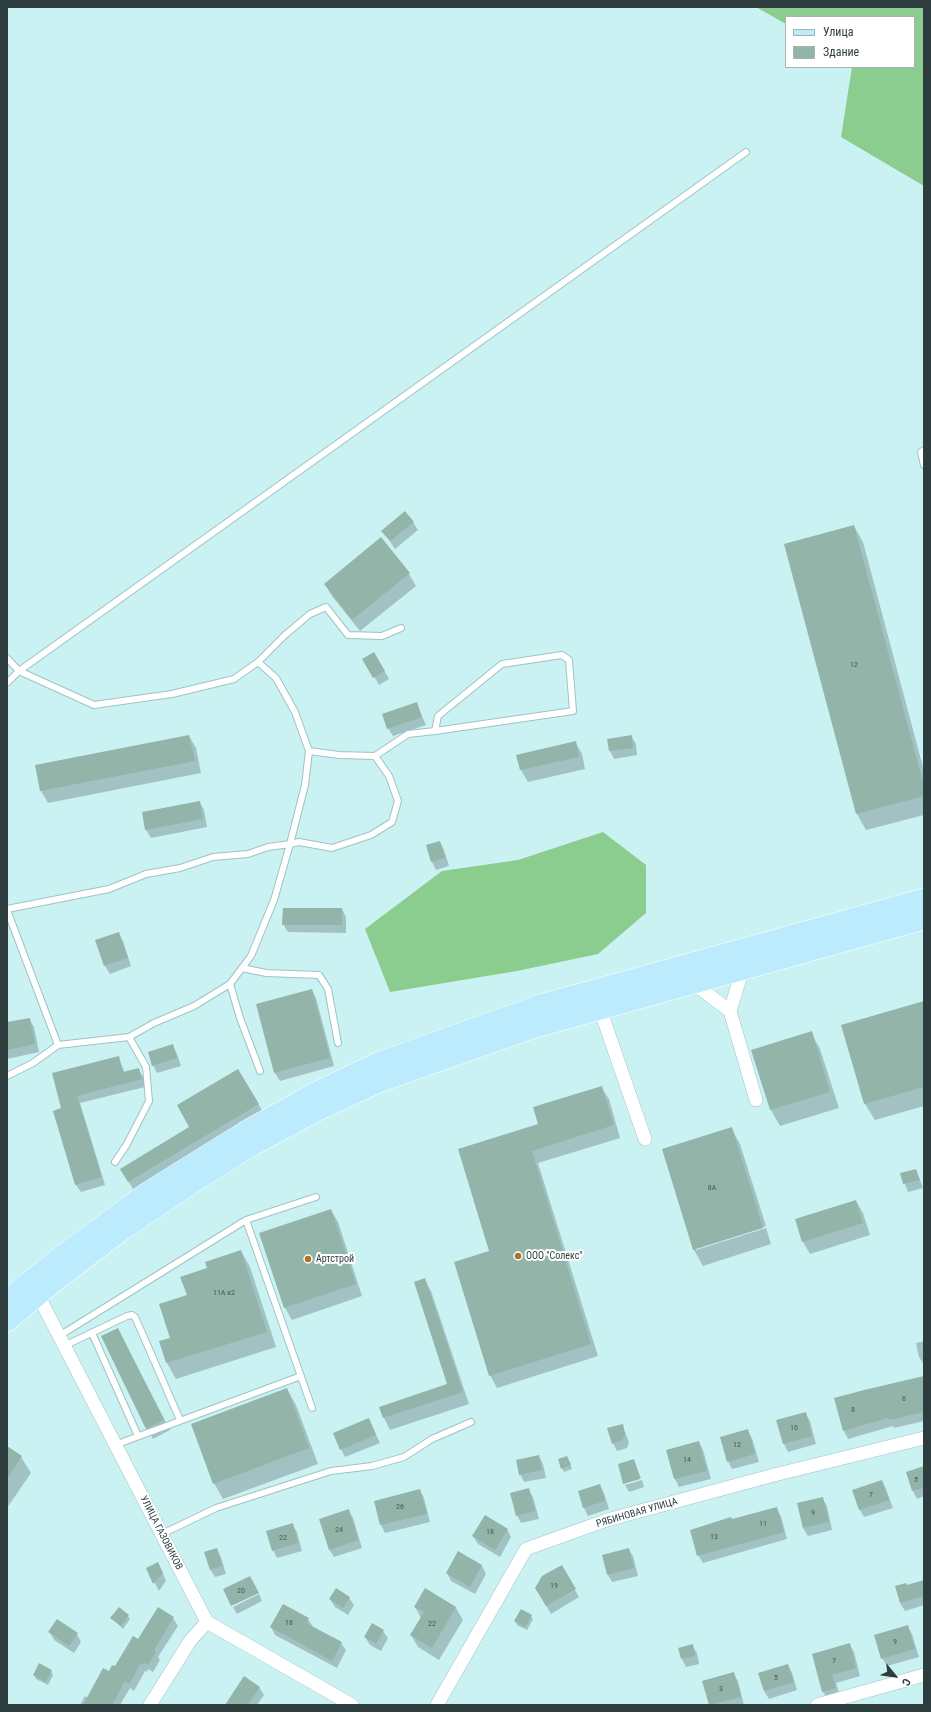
<!DOCTYPE html>
<meta charset="utf-8">
<style>
body{margin:0}
#map{position:relative;width:931px;height:1712px;overflow:hidden;background:#cbf2f3;font-family:"Roboto Condensed",sans-serif}
canvas{display:block}
.frame{position:absolute;inset:0;border:8px solid #2d3d3d;pointer-events:none}
.legend{position:absolute;left:785px;top:16px;width:130px;height:52px;box-sizing:border-box;background:#fff;border:1px solid #abb1b1;margin:0;padding:5px 7px;list-style:none;font-size:12px;color:#2d3d3d}
.legend li{display:flex;align-items:center;gap:8px;height:20px}
.legend b{width:20px;border:1px solid #abb1b1}
.north{position:absolute;left:875px;top:1656px;width:40px;height:40px;-webkit-text-stroke:3px #fff;paint-order:stroke;rotate:119deg;font-size:11px;font-weight:700;line-height:16px;text-align:center;color:#2d3d3d}
.north::after{content:'';display:block;margin:auto;width:14px;height:18px;background:#2d3d3d;clip-path:polygon(50% 0,100% 100%,50% 72%,0 100%)}
</style>
<div id="map">
<canvas width="931" height="1712"></canvas>
<div class="frame"></div>
<ul class="legend">
<li><b style="height:5px;background:#bdebfe"></b>Улица</li>
<li><b style="height:11px;background:#92b4a9"></b>Здание</li>
</ul>
<div class="north">С</div>
</div>
<script>
const ctx = document.querySelector('canvas').getContext('2d');
ctx.lineJoin = 'round';
function fillPath(path, color) { ctx.fillStyle = color; ctx.fill(path, 'evenodd'); }
const shape = rows => new Path2D(rows.map(r => 'M' + r).join(''));
function stroke(path, color, width, dash) { ctx.strokeStyle = color; ctx.lineWidth = width; ctx.lineCap = dash ? 'butt' : 'round'; ctx.setLineDash(dash || []); ctx.stroke(path); }
function write(font, color, halo, rows, align = 'center') {
  ctx.font = font + ' "Roboto Condensed",sans-serif'; ctx.lineWidth = 4; ctx.setLineDash([]); ctx.textBaseline = 'middle'; ctx.strokeStyle = halo; ctx.fillStyle = color; for (const [text, x, y, turn = 0] of rows) {
    ctx.save(); ctx.translate(x, y); ctx.rotate((+turn || 0) * Math.PI / 180); ctx.textAlign = isNaN(turn) ? turn : align; if (halo) ctx.strokeText(text, 0, 0); ctx.fillText(text, 0, 0); ctx.restore();
  }
}
fillPath(shape([
 [756,7,924,7,924,186,841,137,852,67,914,67,914,17,786,17,786,24],
 [603,832,646,865,646,913,598,954,517,971,390,992,365,929,442,871,518,860]
]), '#8bcd8f');
fillPath(shape([
 [413,522,418,530,395,549,383,531],
 [854,526,863,542,924,771,924,815,866,830,857,814,785,544],
 [409,574,416,586,360,631,332,596,325,584],
 [374,653,389,679,379,685,364,659],
 [416,703,426,725,393,736,388,728],
 [189,736,196,748,201,773,48,803,41,791,36,766],
 [631,736,636,744,637,755,614,759,610,751],
 [575,742,582,754,585,769,528,782,521,770,517,756],
 [200,803,204,810,207,827,151,838,146,830,143,813],
 [440,842,444,850,449,866,436,870,432,862,427,846],
 [342,909,346,917,346,933,288,932,283,924],
 [118,933,123,941,131,966,110,974,105,966,96,941],
 [312,990,316,998,334,1066,280,1081,275,1073,257,1005],
 [924,1002,924,1106,875,1120,865,1104,842,1026],
 [29,1019,34,1027,39,1052,7,1059,7,1023],
 [811,1033,820,1049,839,1108,780,1126,771,1110,753,1050],
 [173,1046,177,1054,181,1066,157,1073,153,1065],
 [118,1057,125,1073,138,1069,143,1077,145,1087,80,1103,105,1185,81,1192,76,1185,54,1112,62,1109],
 [238,1070,263,1112,133,1189,121,1169,191,1128],
 [601,1087,609,1099,620,1138,538,1163,598,1356,497,1388,490,1375,490,1251,539,1125],
 [731,1128,740,1144,766,1226,696,1248,696,1250,766,1228,771,1244,703,1266,694,1250],
 [916,1170,923,1188,908,1192,901,1174],
 [856,1201,863,1213,870,1235,810,1254,803,1242,796,1220],
 [331,1210,338,1222,362,1296,292,1320,285,1308,260,1234],
 [241,1251,250,1267,276,1347,176,1379,167,1363,171,1339,188,1296,208,1268],
 [424,1279,431,1291,469,1404,390,1430,384,1418,380,1407,448,1384],
 [123,1339,170,1430,153,1439,147,1428],
 [924,1341,924,1365,919,1357,916,1343],
 [924,1377,924,1421,894,1428,893,1426,848,1439,844,1431,835,1399],
 [287,1389,296,1405,318,1464,223,1499,214,1483],
 [805,1413,810,1421,816,1444,788,1452,784,1444,777,1421],
 [369,1419,380,1443,345,1457,341,1449],
 [622,1425,629,1442,627,1448,617,1451,613,1443],
 [747,1430,752,1438,759,1462,732,1469,728,1461],
 [699,1442,703,1450,711,1479,679,1487,675,1479,668,1450],
 [7,1447,21,1457,31,1473,7,1508],
 [539,1456,543,1464,546,1478,524,1482,520,1474],
 [569,1460,572,1469,564,1472,562,1468],
 [634,1460,641,1478,625,1483,625,1484,619,1464],
 [924,1468,924,1496,917,1499,913,1491,907,1472],
 [642,1480,644,1487,629,1492,625,1485],
 [882,1481,886,1489,893,1508,864,1517,860,1510],
 [600,1485,604,1493,609,1509,588,1516,584,1508,579,1492],
 [528,1489,533,1497,539,1519,521,1523,517,1515],
 [420,1490,424,1498,430,1522,385,1533,381,1525,375,1502],
 [822,1498,827,1506,832,1530,808,1536,803,1528,798,1504],
 [776,1508,781,1516,787,1539,703,1563,698,1555,732,1520],
 [348,1510,353,1518,362,1548,334,1557,329,1549],
 [292,1524,297,1532,302,1551,277,1558,273,1550],
 [507,1529,511,1537,500,1557,478,1544,473,1536],
 [217,1549,221,1557,226,1574,215,1577,210,1569],
 [628,1549,633,1556,638,1576,612,1582,608,1575],
 [459,1553,482,1566,486,1574,475,1594,451,1581,447,1573],
 [147,1568,162,1571,166,1581,159,1591],
 [562,1568,579,1597,551,1614,536,1588],
 [924,1581,924,1605,905,1611,900,1603,907,1586],
 [425,1590,456,1608,463,1620,439,1660,418,1647,411,1635,421,1618,415,1607],
 [259,1594,262,1601,237,1614,233,1607],
 [349,1598,354,1605,348,1615,335,1607,330,1599],
 [128,1616,130,1619,123,1629,112,1618],
 [531,1616,533,1619,527,1630,517,1625,515,1621],
 [173,1618,178,1626,158,1657,160,1660,153,1672,148,1669,147,1672,145,1671,134,1691,130,1688,120,1705,80,1705,85,1696,88,1698,138,1641],
 [308,1619,313,1627,341,1643,346,1650,337,1668,275,1635,271,1627],
 [908,1627,912,1634,919,1657,887,1666,882,1658],
 [383,1631,388,1638,381,1651,370,1645,365,1637],
 [50,1632,77,1634,81,1642,74,1653,54,1640],
 [849,1644,854,1652,860,1676,836,1683,840,1696,828,1699,823,1692,813,1654],
 [692,1645,697,1653,699,1664,686,1667,682,1659],
 [788,1665,792,1673,797,1690,769,1699,764,1691,759,1674],
 [51,1671,53,1675,48,1685,36,1679,34,1675],
 [733,1673,738,1681,744,1705,710,1705,703,1681],
 [259,1687,264,1695,257,1705,227,1705]
]), '#0003');
fillPath(shape([
 [405,511,414,522,390,541,381,531],
 [854,525,924,786,924,796,856,814,784,544],
 [381,537,410,573,352,620,324,584],
 [374,652,385,671,373,678,362,659],
 [417,702,422,717,387,729,382,714],
 [189,735,195,761,40,791,35,765],
 [632,735,633,748,609,751,607,739],
 [576,741,579,757,520,770,516,755],
 [200,801,203,819,145,830,142,812],
 [440,841,445,858,431,862,426,845],
 [283,908,342,908,342,925,282,925],
 [119,932,128,958,104,966,95,940],
 [312,989,330,1058,274,1073,256,1004],
 [924,1001,924,1087,864,1104,841,1025],
 [30,1018,35,1044,7,1050,7,1022],
 [812,1031,830,1092,770,1110,751,1050],
 [173,1044,177,1058,152,1066,148,1052],
 [119,1056,123,1072,139,1068,142,1079,77,1096,102,1177,75,1185,53,1111,61,1108,52,1073],
 [238,1069,259,1104,128,1182,120,1169,189,1127,177,1105],
 [602,1086,614,1125,532,1151,591,1344,489,1376,454,1262,489,1251,458,1149,538,1124,533,1107],
 [732,1127,763,1228,693,1250,662,1149],
 [916,1169,920,1180,903,1184,900,1173],
 [856,1200,863,1223,802,1242,795,1219],
 [331,1209,356,1284,284,1308,259,1233],
 [241,1250,267,1332,166,1363,159,1341,170,1338,159,1304,187,1295,180,1277,207,1268,205,1262],
 [425,1278,463,1392,383,1418,379,1407,447,1384,414,1282],
 [118,1328,164,1420,146,1429,101,1336],
 [924,1376,924,1412,889,1420,888,1418,843,1431,834,1398,864,1390],
 [287,1388,309,1448,213,1484,191,1424],
 [806,1412,812,1436,783,1444,776,1420],
 [369,1418,376,1435,340,1450,333,1433],
 [623,1424,625,1434,622,1440,612,1444,607,1428],
 [748,1429,755,1454,727,1462,720,1437],
 [699,1441,707,1471,674,1479,666,1450],
 [7,1446,22,1456,7,1479],
 [539,1455,542,1470,519,1475,516,1460],
 [567,1456,571,1465,561,1469,558,1459],
 [634,1459,640,1479,623,1484,618,1464],
 [924,1466,924,1488,912,1491,906,1472],
 [882,1480,889,1500,859,1510,852,1490],
 [600,1484,605,1501,583,1508,578,1491],
 [529,1488,535,1511,516,1516,510,1493],
 [420,1489,427,1514,380,1525,374,1501],
 [823,1497,829,1522,803,1528,797,1503],
 [777,1507,784,1532,697,1556,690,1530,731,1517,732,1519],
 [349,1509,358,1540,329,1550,319,1519],
 [485,1515,508,1529,495,1550,472,1536],
 [293,1523,298,1543,272,1551,266,1531],
 [217,1548,222,1566,210,1570,204,1552],
 [629,1548,634,1568,607,1575,602,1555],
 [458,1551,482,1565,470,1587,446,1573],
 [158,1562,163,1573,153,1584,146,1568],
 [562,1565,576,1589,546,1606,535,1588,542,1576],
 [250,1576,259,1593,231,1606,223,1589],
 [924,1580,924,1596,900,1603,895,1586,906,1583,907,1585],
 [336,1588,350,1597,343,1608,329,1599],
 [425,1588,456,1607,432,1648,410,1635,424,1612,414,1607],
 [283,1604,309,1618,306,1623,342,1642,332,1661,270,1627],
 [119,1607,129,1615,121,1626,110,1618],
 [158,1607,174,1617,154,1650,156,1652,148,1665,144,1662,142,1665,140,1664,130,1684,125,1681,112,1705,83,1705,103,1668,109,1671,112,1665,115,1666,133,1636,138,1639],
 [521,1609,532,1615,525,1627,514,1621],
 [57,1619,78,1633,69,1646,48,1632],
 [372,1623,384,1630,376,1644,364,1637],
 [908,1625,915,1649,881,1659,874,1635],
 [850,1643,856,1668,832,1675,836,1688,822,1692,812,1654],
 [693,1644,695,1656,681,1659,678,1648],
 [39,1663,52,1670,46,1682,33,1675],
 [788,1664,794,1682,764,1691,758,1673],
 [734,1672,741,1697,709,1705,702,1681],
 [244,1676,260,1687,248,1705,225,1705]
]), '#92b4a9');
const service = shape([
 [924,450,921,452,924,465],
 [7,658,19,671,746,152],
 [7,683,19,671,94,705,172,694,234,679,258,662],
 [375,756,408,734,435,731,573,711,569,660,562,655,502,664,438,716,435,731],
 [7,909,109,889,146,874,180,868,213,857,248,854,268,847,290,844,305,785,309,751],
 [7,910,58,1045,129,1037,146,1067,149,1101,127,1144,115,1162],
 [242,968,266,973,319,975,328,989,338,1043],
 [129,1037,154,1023,194,1006,230,984],
 [260,1071,240,1018,230,984,251,956,274,900,290,844,299,842,332,848,371,835,392,822,398,801,389,776,375,756,339,755,309,751,295,712,276,678,258,662,285,635,310,614,326,607,348,635,382,636,401,628],
 [7,1076,33,1063,58,1045],
 [246,1220,312,1408],
 [92,1333,138,1436],
 [59,1336,246,1220,316,1197],
 [64,1346,127,1316,132,1315,135,1317,180,1420],
 [115,1445,301,1376],
 [162,1534,216,1508,331,1471,372,1466,404,1457,432,1439,471,1422]
]);
const minor = shape([
 [693,983,730,1011,756,1100],
 [600,1009,645,1139],
 [730,1011,743,968],
 [38,1295,207,1622,352,1705],
 [150,1705,190,1641,207,1622],
 [437,1705,526,1549,607,1520,774,1475,924,1438],
 [817,1705,924,1675]
]);
const primary = shape([
 [7,1300,58,1259,147,1193,245,1132,321,1090,378,1063,544,1004,924,899],
 [7,1321,51,1284,122,1230,193,1182,249,1147,318,1110,381,1081,529,1029,924,919]
]);
stroke(service, '#9ec3c5', 8);
stroke(minor, '#9ec3c5', 14);
stroke(primary, '#fff', 22);
stroke(service, '#fff', 6);
stroke(minor, '#fff', 13);
stroke(primary, '#bdebfe', 21);
for (const [x, y, r, color] of [
 [518,1256,4,"#ac7132"],
 [308,1259,4,"#ac7132"]
]) { const dot = new Path2D(); dot.arc(x, y, r, 0, 2 * Math.PI); ctx.fillStyle = color; ctx.fill(dot); stroke(dot, '#fff', 1.5); }
write('8px', '#465b58', null, [
 ["12",854,665],
 ["8А",712,1188],
 ["11А к2",224,1293],
 ["6",904,1399],
 ["8",853,1410],
 ["10",794,1428],
 ["12",737,1445],
 ["14",687,1460],
 ["5",916,1480],
 ["7",871,1495],
 ["26",400,1507],
 ["9",813,1513],
 ["11",763,1524],
 ["24",339,1530],
 ["18",490,1532],
 ["13",714,1537],
 ["22",283,1538],
 ["19",554,1586],
 ["20",241,1591],
 ["18",289,1623],
 ["22",432,1624],
 ["9",895,1642],
 ["7",834,1661],
 ["5",776,1678],
 ["3",721,1689]
]);
write('10px', '#2d3d3d', '#fff', [
 ["ООО \"Солекс\"",526,1256],
 ["Артстрой",316,1259]
], 'left');
write('10px', '#2d3d3d', '#fff', [
 ["РЯБИНОВАЯ УЛИЦА",637,1513,-16],
 ["УЛИЦА ГАЗОВИКОВ",161,1533,63]
]);
</script>
